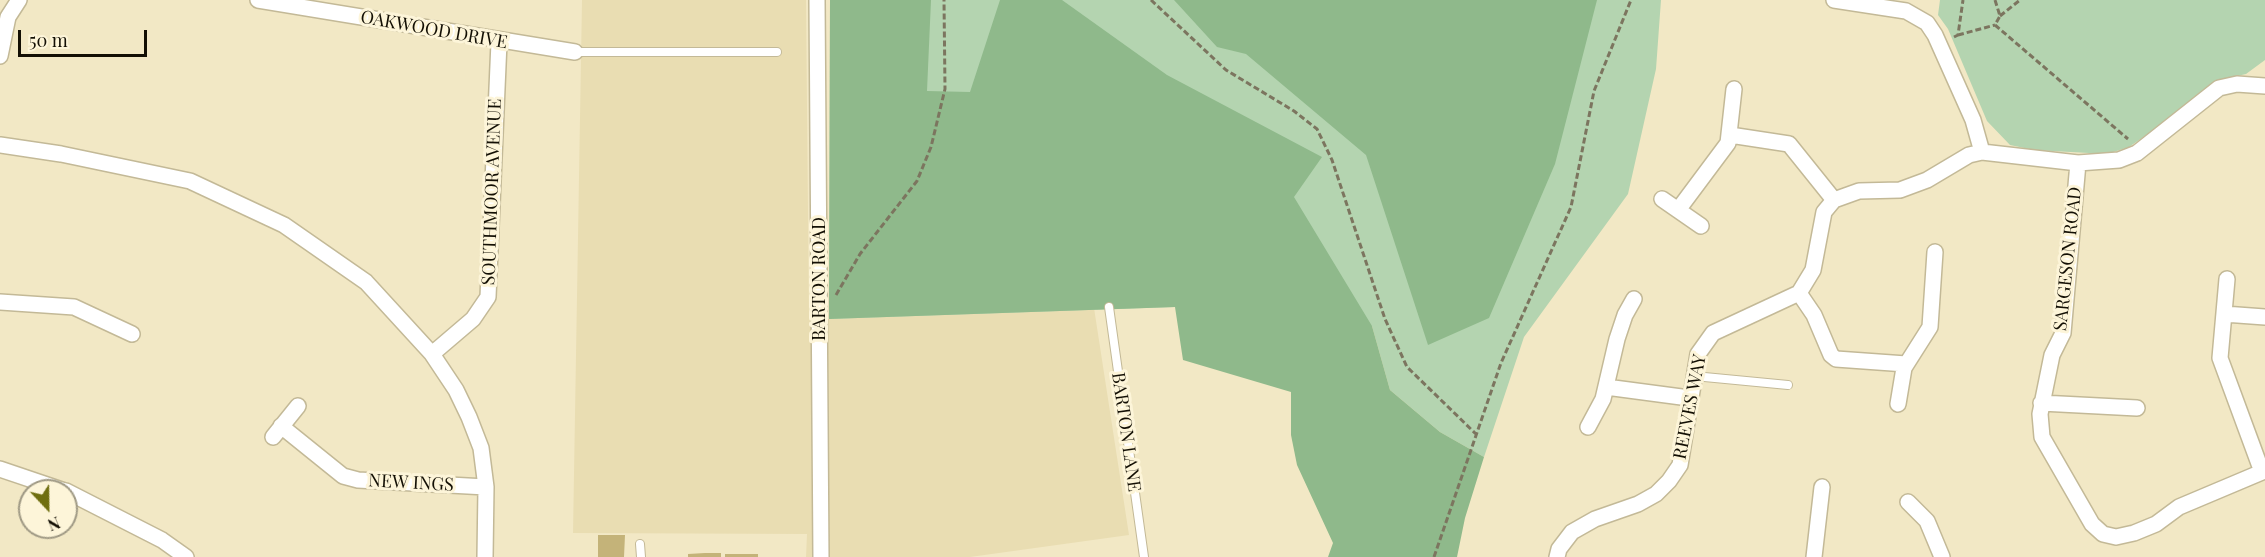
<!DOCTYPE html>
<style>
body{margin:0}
#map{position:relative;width:2265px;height:557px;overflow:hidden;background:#f2e8c5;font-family:"Playfair Display",serif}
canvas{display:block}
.north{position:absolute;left:18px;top:479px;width:60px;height:60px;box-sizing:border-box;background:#fdf5d9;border:2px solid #9f9984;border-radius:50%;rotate:158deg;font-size:16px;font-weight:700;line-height:24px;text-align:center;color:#130f04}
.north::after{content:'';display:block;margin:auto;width:21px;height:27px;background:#6f6e0f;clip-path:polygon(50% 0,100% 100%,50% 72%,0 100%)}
.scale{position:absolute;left:18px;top:30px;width:129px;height:27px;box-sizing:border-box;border:3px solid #130f04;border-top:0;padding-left:8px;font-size:18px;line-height:21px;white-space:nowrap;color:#130f04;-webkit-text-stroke:4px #fdf5d9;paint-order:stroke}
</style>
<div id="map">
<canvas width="2265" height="557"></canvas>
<div class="north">N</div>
<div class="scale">50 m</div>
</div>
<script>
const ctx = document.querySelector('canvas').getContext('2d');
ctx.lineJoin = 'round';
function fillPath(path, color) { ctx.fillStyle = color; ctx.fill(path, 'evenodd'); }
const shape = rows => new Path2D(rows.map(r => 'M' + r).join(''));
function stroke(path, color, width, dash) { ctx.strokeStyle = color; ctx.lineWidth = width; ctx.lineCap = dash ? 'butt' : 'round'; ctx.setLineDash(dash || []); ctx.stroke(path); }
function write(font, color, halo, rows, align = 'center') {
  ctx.font = font + ' "Playfair Display",serif'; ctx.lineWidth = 6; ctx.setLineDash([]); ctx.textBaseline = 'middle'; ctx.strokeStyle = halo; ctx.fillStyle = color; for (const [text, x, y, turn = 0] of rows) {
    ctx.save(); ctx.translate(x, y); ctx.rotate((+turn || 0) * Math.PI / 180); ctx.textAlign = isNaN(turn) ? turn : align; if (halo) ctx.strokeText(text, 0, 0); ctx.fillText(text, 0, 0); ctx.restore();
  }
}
fillPath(shape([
 [582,0,806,0,809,317,829,319,1094,308,1129,535,970,557,806,557,807,534,573,533]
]), '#e9ddb2');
fillPath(shape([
 [830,0,1661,0,1656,69,1628,194,1524,337,1484,457,1440,432,1390,390,1372,326,1175,307,829,319],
 [1940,0,2265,0,2265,60,2246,74,2215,81,2171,118,2129,147,2107,154,2034,150,2010,145,1987,121,1948,29,1938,15]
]), '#b4d4b0');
fillPath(shape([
 [830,0,931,0,927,91,970,92,1000,0,1062,0,1167,75,1322,157,1294,197,1372,326,1390,390,1440,432,1484,457,1465,518,1457,557,1328,557,1333,543,1297,465,1291,435,1291,392,1183,360,1175,307,829,319],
 [1174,0,1597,0,1555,164,1489,318,1428,345,1366,155,1246,54,1217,47]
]), '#8fb98b');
fillPath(shape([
 [598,535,625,535,624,557,598,557],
 [705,553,721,553,721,557,688,557,688,554],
 [725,554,758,554,758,557,725,557]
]), '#c4b379');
const lane = shape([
 [575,52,777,52],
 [1109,307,1144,557],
 [1694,376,1788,385],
 [640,544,641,557]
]);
const street = shape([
 [258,0,575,52],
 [817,0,821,557],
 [1834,0,1906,11,1927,23,1935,35,1973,120,1982,152],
 [0,56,8,17,19,0],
 [1730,135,1789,144,1834,200],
 [0,145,61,154,190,181,284,225,366,282,432,354,456,390,469,417,481,448,486,487,485,557],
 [2078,163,2063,333,2052,355,2040,414,2042,437,2092,524,2103,534,2116,537,2134,533,2156,524,2179,507,2262,472,2220,358,2227,279],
 [1662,199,1701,226],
 [1678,210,1728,143,1734,89],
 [1799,293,1814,315,1831,355,1836,359,1906,364],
 [0,302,74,307,132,334],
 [2224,314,2265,317],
 [432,354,473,319,488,297,499,42],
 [1606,387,1689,398],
 [2041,403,2137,408],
 [1898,404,1904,368,1930,327,1935,252],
 [281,426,343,476,358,480,486,487],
 [1588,427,1603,399,1617,339,1625,315,1634,299],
 [273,437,298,406],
 [0,469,65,491],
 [66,491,162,540,186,557],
 [1908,502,1927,521,1942,557],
 [1557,557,1559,549,1572,532,1595,519,1638,504,1656,494,1669,481,1680,465,1698,354,1713,333,1799,293,1813,270,1824,212,1834,200,1859,191,1900,190,1927,180,1969,155,1982,152,2078,163,2119,160,2137,153,2219,88,2237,84,2265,86],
 [1814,557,1822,487]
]);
stroke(lane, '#c3b997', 10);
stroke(street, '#c3b997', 18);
stroke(shape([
 [1151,0,1226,70,1294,111,1317,129,1332,160,1385,319,1407,367,1477,435],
 [1995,0,2000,16,1995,25,2128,139],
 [2000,16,2020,0],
 [1958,35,1995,25],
 [1954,37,1958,35,1963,0],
 [836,295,860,254,917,181,931,147,945,89,944,0],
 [1434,557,1501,363,1571,207,1594,91,1631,0]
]), '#7c755f', 3, [6, 3]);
stroke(lane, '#fff', 8);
stroke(street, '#fff', 15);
write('18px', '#130f04', '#fdf5d9', [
 ["OAKWOOD DRIVE",434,30,10],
 ["SOUTHMOOR AVENUE",492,192,-88],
 ["SARGESON ROAD",2068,259,-84],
 ["BARTON ROAD",819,279,-90],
 ["REEVES WAY",1690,407,-79],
 ["BARTON LANE",1126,432,82],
 ["NEW INGS",411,483,3]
]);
</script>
